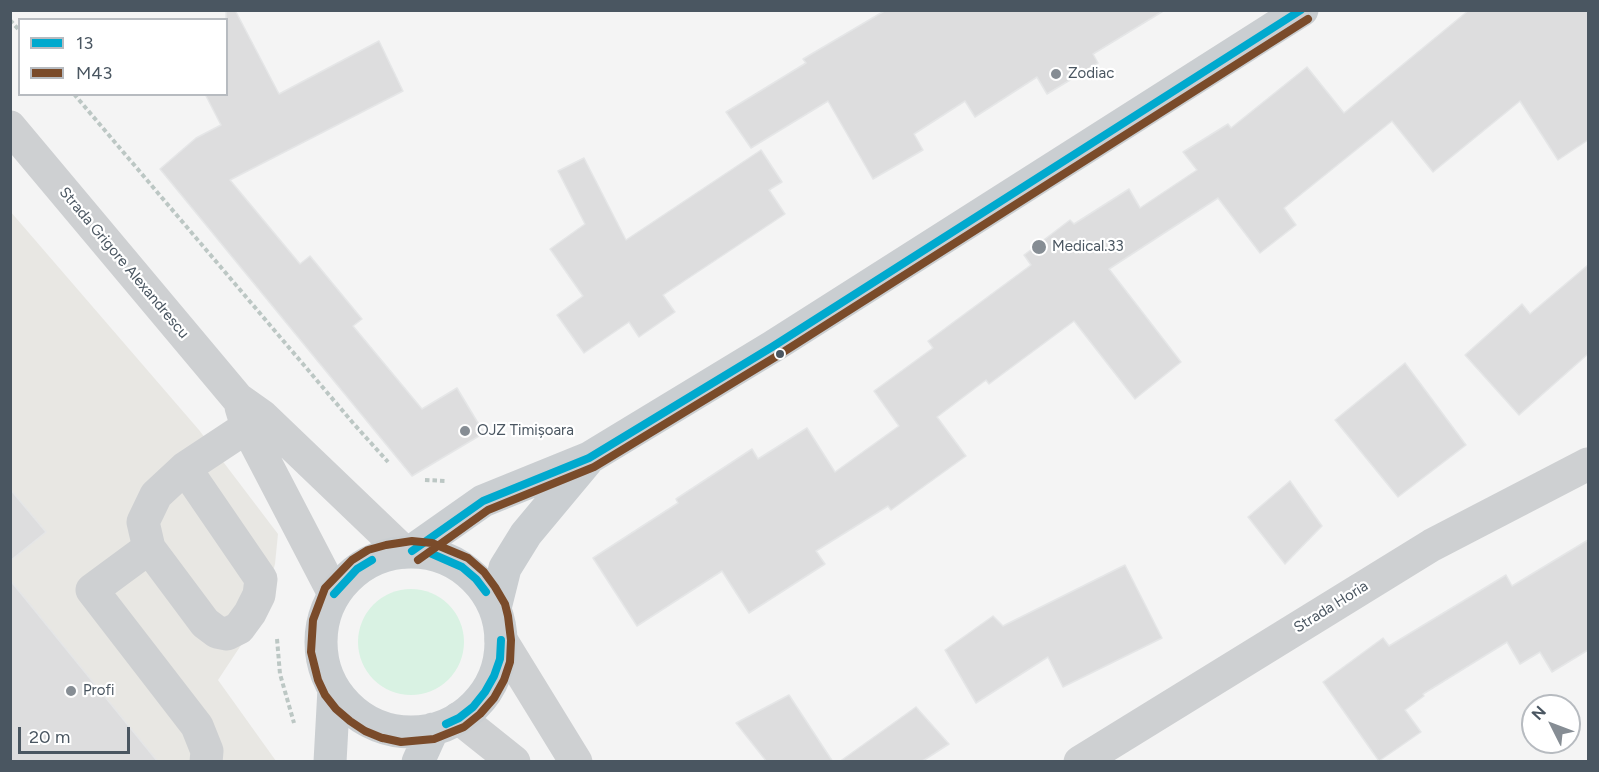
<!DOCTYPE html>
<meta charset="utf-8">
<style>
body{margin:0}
#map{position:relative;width:1599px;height:772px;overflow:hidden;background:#f4f4f4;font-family:Figtree,sans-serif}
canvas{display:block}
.frame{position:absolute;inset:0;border:12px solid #4a5661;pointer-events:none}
.legend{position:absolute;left:18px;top:18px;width:210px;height:78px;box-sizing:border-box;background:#fff;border:2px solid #b7bbc0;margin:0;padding:8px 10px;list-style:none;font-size:18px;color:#4a5661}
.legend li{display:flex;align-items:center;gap:12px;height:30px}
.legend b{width:30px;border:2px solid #b7bbc0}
.north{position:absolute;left:1521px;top:694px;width:60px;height:60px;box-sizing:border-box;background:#fff;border:2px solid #b7bbc0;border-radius:50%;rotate:312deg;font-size:16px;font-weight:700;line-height:24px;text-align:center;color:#4a5661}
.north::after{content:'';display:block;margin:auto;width:21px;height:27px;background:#868d94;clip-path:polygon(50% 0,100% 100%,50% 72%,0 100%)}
.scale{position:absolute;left:18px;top:727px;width:112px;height:27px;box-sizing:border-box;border:3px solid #4a5661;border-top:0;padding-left:8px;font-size:18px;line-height:21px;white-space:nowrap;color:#4a5661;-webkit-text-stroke:4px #fff;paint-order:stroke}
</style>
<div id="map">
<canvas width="1599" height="772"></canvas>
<div class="frame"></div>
<ul class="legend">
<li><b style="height:8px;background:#00a9ce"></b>13</li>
<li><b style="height:8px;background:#7a4b2a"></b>M43</li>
</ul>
<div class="north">N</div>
<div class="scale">20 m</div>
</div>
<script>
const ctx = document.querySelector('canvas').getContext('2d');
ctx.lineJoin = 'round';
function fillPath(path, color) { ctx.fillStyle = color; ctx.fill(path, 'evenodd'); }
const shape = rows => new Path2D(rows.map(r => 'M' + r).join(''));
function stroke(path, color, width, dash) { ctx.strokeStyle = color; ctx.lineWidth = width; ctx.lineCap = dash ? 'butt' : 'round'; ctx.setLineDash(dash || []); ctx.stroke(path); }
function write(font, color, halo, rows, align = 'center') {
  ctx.font = font + ' Figtree,sans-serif'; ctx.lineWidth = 4.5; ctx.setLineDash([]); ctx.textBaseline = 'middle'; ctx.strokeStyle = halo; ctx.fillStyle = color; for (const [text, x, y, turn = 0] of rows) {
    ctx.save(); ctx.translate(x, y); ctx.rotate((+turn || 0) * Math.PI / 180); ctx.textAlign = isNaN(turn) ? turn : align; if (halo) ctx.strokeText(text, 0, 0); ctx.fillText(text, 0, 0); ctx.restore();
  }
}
fillPath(shape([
 [10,211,199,430,278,534,275,564,261,615,218,680,276,761,11,761]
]), '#e8e7e3');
fillPath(shape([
 '358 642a53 53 0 1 1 106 0a53 53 0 1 1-106 0Z'
]), '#d9f2e3');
const building = shape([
 [226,10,235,10,279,94,379,41,403,91,230,180,300,264,310,256,362,319,353,326,422,409,457,388,484,433,412,476,160,169,196,138,221,125,205,94,226,94,226,10],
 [886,10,1165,10,1093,54,1098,63,1047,94,1037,77,975,117,965,101,914,134,923,150,873,179,828,101,751,148,726,112,806,63,803,59,886,10],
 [1469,10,1588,10,1588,140,1558,160,1520,101,1433,172,1392,121,1284,208,1296,225,1260,253,1218,198,1109,269,1181,362,1135,399,1074,321,989,384,986,380,937,417,966,456,891,510,888,506,816,551,825,564,749,613,722,571,637,626,593,558,678,503,676,499,752,449,758,459,807,428,835,472,899,426,874,391,933,348,928,341,1031,265,1024,255,1070,220,1074,224,1129,189,1140,208,1197,170,1183,152,1228,124,1231,128,1307,67,1344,113,1469,10],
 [761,150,782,182,769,190,785,214,663,295,675,312,639,337,629,322,584,353,557,315,583,296,550,249,585,224,558,171,584,158,626,240,761,150],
 [1588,265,1588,354,1519,415,1465,355,1522,304,1530,314,1588,265],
 [1405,363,1466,445,1398,497,1335,420,1405,363],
 [1290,481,1322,526,1285,564,1248,517,1290,481],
 [10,489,46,532,10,561,10,489],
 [1588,540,1588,650,1552,672,1540,652,1520,664,1507,642,1423,694,1424,696,1405,710,1421,732,1379,761,1323,682,1383,638,1389,646,1506,575,1512,586,1588,540],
 [1125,565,1162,638,1063,687,1048,657,976,703,945,650,993,616,1003,626,1125,565],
 [10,580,158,762,10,762,10,580],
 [789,695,833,762,767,762,736,723,789,695],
 [916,707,949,744,921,762,839,762,916,707]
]);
fillPath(building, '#ddddde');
stroke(building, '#e5e6e7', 1.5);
stroke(shape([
 [10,20,20,31],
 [74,94,353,423,388,462],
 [425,480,446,481],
 [277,639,280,674,294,723]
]), '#bcc7c4', 4, [4.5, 3]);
stroke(shape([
 [10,127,238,399,262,416,404,552],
 [241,407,247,427,334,594],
 [149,548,205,623,217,632,227,634,239,628,250,613,259,595,261,579,185,468],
 [501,640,576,762],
 [459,718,514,762],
 [206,762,207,751,197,726,92,590,149,548,143,522,156,495,185,468,247,427],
 [1080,762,1432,545,1588,464]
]), '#ced0d2', 33);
stroke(shape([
 [412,551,483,501,589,458,772,347,1302,10],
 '321 642a90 90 0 1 1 180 0a90 90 0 1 1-180 0Z',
 [495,608,505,568,526,534,586,462],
 [330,762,334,689],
 [418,762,433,729]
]), '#caced1', 33);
stroke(shape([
 [412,551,483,501,589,458,772,347,1301,10],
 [430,553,462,567,476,579,486,592],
 [334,594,357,569,372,560],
 [446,724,459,718,473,707,485,692,494,676,500,659,501,640]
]), '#00a9ce', 8);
stroke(shape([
 [418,560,488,510,594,467,777,356,1308,19],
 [382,738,365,731,350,721,336,709,325,695,318,680,311,652,313,620,325,588,352,560,368,550,386,545,412,541,432,543,468,558,484,572,495,587,505,604,508,616,511,640,510,662,504,680,494,698,480,714,464,727,434,739,401,742,383,738]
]), '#7a4b2a', 8);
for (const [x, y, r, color] of [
 [1056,74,6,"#868d94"],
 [1039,247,8,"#868d94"],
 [780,354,5,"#4a5661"],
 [465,431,6,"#868d94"],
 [71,691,6,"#868d94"]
]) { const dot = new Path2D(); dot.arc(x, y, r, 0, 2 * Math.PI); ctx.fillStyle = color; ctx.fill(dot); stroke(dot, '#fff', 2); }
write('15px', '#4a5661', '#fff', [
 ["Zodiac",1068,74],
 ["Medical.33",1052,247],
 ["OJZ Timișoara",477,431],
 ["Profi",83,691]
], 'left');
write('15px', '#4a5661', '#fff', [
 ["Strada Grigore Alexandrescu",124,263,50],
 ["Strada Horia",1331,607,-32]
]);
</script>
